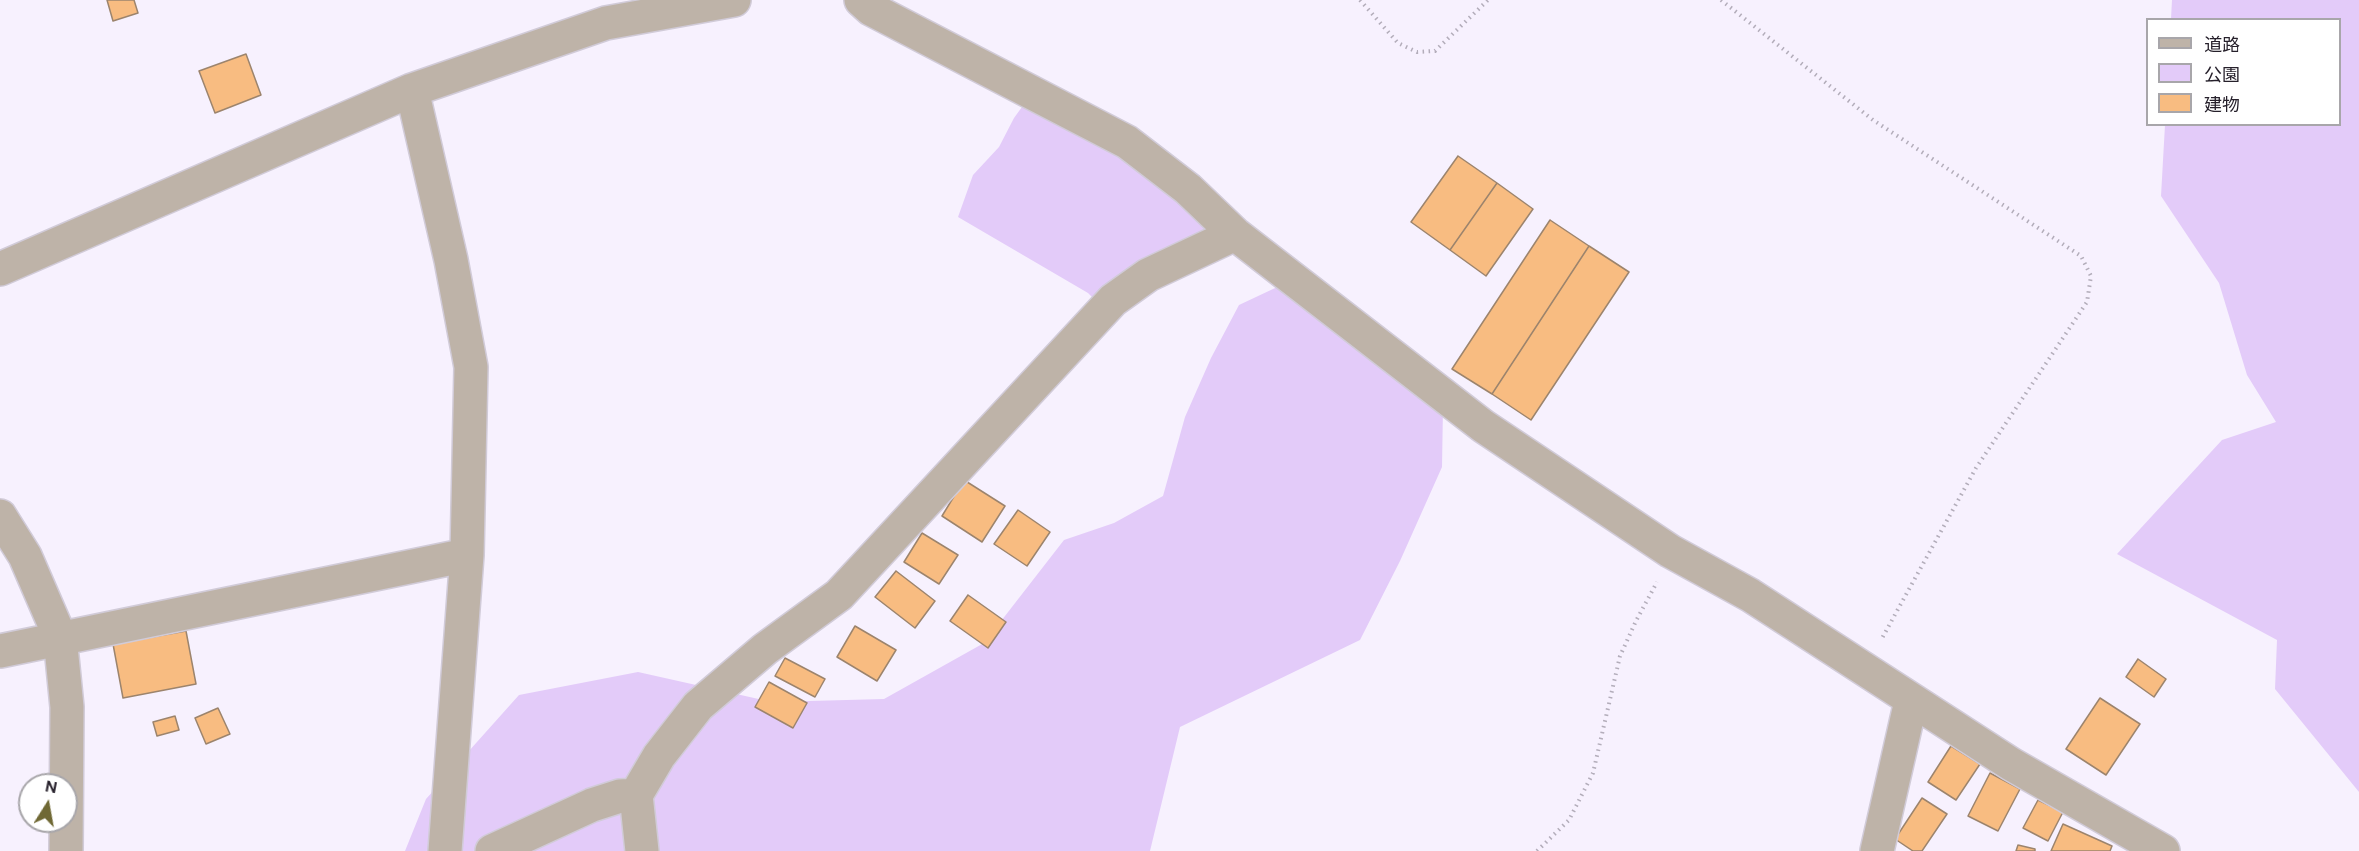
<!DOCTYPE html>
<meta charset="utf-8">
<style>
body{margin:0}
#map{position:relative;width:2359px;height:851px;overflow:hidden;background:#f7f1fe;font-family:"DM Sans","Noto Sans JP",sans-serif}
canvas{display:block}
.legend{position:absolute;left:2146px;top:18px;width:195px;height:108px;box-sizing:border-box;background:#fff;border:2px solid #a8a6aa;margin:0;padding:8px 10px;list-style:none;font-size:18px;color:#26202b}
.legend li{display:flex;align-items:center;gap:12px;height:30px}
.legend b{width:30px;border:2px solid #a8a6aa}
.north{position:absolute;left:18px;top:773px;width:60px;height:60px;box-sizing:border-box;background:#fff;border:2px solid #a8a6aa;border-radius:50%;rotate:11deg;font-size:16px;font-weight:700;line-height:24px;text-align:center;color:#26202b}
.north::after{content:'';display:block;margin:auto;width:21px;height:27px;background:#6f6834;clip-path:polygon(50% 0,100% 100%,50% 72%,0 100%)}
</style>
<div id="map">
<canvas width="2359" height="851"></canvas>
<ul class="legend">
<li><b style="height:8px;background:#beb3a8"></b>道路</li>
<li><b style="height:16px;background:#e3cbf9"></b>公園</li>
<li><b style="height:16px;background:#f8bc81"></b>建物</li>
</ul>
<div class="north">N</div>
</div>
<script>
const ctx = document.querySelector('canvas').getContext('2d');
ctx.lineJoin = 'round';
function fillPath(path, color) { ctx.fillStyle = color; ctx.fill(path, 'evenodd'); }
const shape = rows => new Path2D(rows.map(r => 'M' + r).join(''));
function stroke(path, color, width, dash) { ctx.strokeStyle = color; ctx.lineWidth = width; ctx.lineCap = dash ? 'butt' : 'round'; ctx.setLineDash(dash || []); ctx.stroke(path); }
fillPath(shape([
 [2172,0,2359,0,2359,792,2275,689,2277,640,2117,554,2222,440,2276,422,2247,375,2219,283,2161,196,2165,125,2340,124,2340,20,2171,19],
 [1027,100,1112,145,1129,165,1148,173,1209,224,1205,243,1095,300,1088,293,958,217,973,175,999,147,1014,118],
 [1290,281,1443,407,1442,467,1400,561,1360,640,1180,727,1150,851,405,851,426,799,519,695,638,672,772,702,884,699,984,643,1064,540,1114,523,1163,496,1185,417,1211,358,1239,305]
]), '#e3cbf9');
const building = shape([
 [107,0,134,0,138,13,113,21,107,0],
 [246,54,261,95,215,113,199,71,246,54],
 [1458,156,1497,183,1450,250,1411,222,1458,156],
 [1497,183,1533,209,1486,276,1450,250,1497,183],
 [1550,220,1589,246,1492,394,1452,369,1550,220],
 [1589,246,1629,272,1531,420,1492,394,1589,246],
 [964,480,1005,506,982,542,942,516,964,480],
 [1018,510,1050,532,1027,566,994,544,1018,510],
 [922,533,958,555,939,584,904,562,922,533],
 [896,571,935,601,915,628,875,597,896,571],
 [968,595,1006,622,988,648,950,621,968,595],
 [855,626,896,650,877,681,837,657,855,626],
 [186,631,196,684,123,698,113,644,186,631],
 [785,658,825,679,815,697,775,676,785,658],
 [2138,659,2166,679,2154,697,2126,677,2138,659],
 [769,682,807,703,793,728,755,707,769,682],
 [2100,698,2140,724,2106,775,2066,749,2100,698],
 [218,708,230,734,206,744,195,718,218,708],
 [175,716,179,730,157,736,153,722,175,716],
 [1951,746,1980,764,1956,800,1928,782,1951,746],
 [1990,773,2020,789,1998,831,1968,816,1990,773],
 [1922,798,1947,814,1922,851,1913,851,1895,839,1922,798],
 [2038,800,2063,812,2048,841,2023,828,2038,800],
 [2063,824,2112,846,2110,851,2051,851,2063,824],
 [2018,845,2035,849,2035,851,2016,851,2018,845]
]);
fillPath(building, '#f8bc81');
stroke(building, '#9c846d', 1.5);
const street = shape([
 [861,0,871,9,1127,142,1188,189,1235,234,1483,426,1670,551,1750,595,2011,764,2163,851],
 [412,90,451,260,471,367,467,555,445,851],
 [0,269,412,90,606,23,734,0],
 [0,516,25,556,60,637,67,707,66,851],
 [0,651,467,555],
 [492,851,592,805,620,796,636,795],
 [642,851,636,795,659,756,698,706,765,649,839,595,1113,300,1148,275,1235,234],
 [1877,851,1911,701]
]);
stroke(street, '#d1cbd8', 36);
stroke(shape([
 [1360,0,1398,43,1417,52,1435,51,1488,0],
 [1721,0,1873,120,2081,256,2091,276,2087,302,1976,468,1881,640],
 [1537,851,1569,820,1593,773,1620,656,1636,621,1657,582]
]), '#b3adba', 4, [1.5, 4.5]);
stroke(street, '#beb3a8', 33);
</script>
